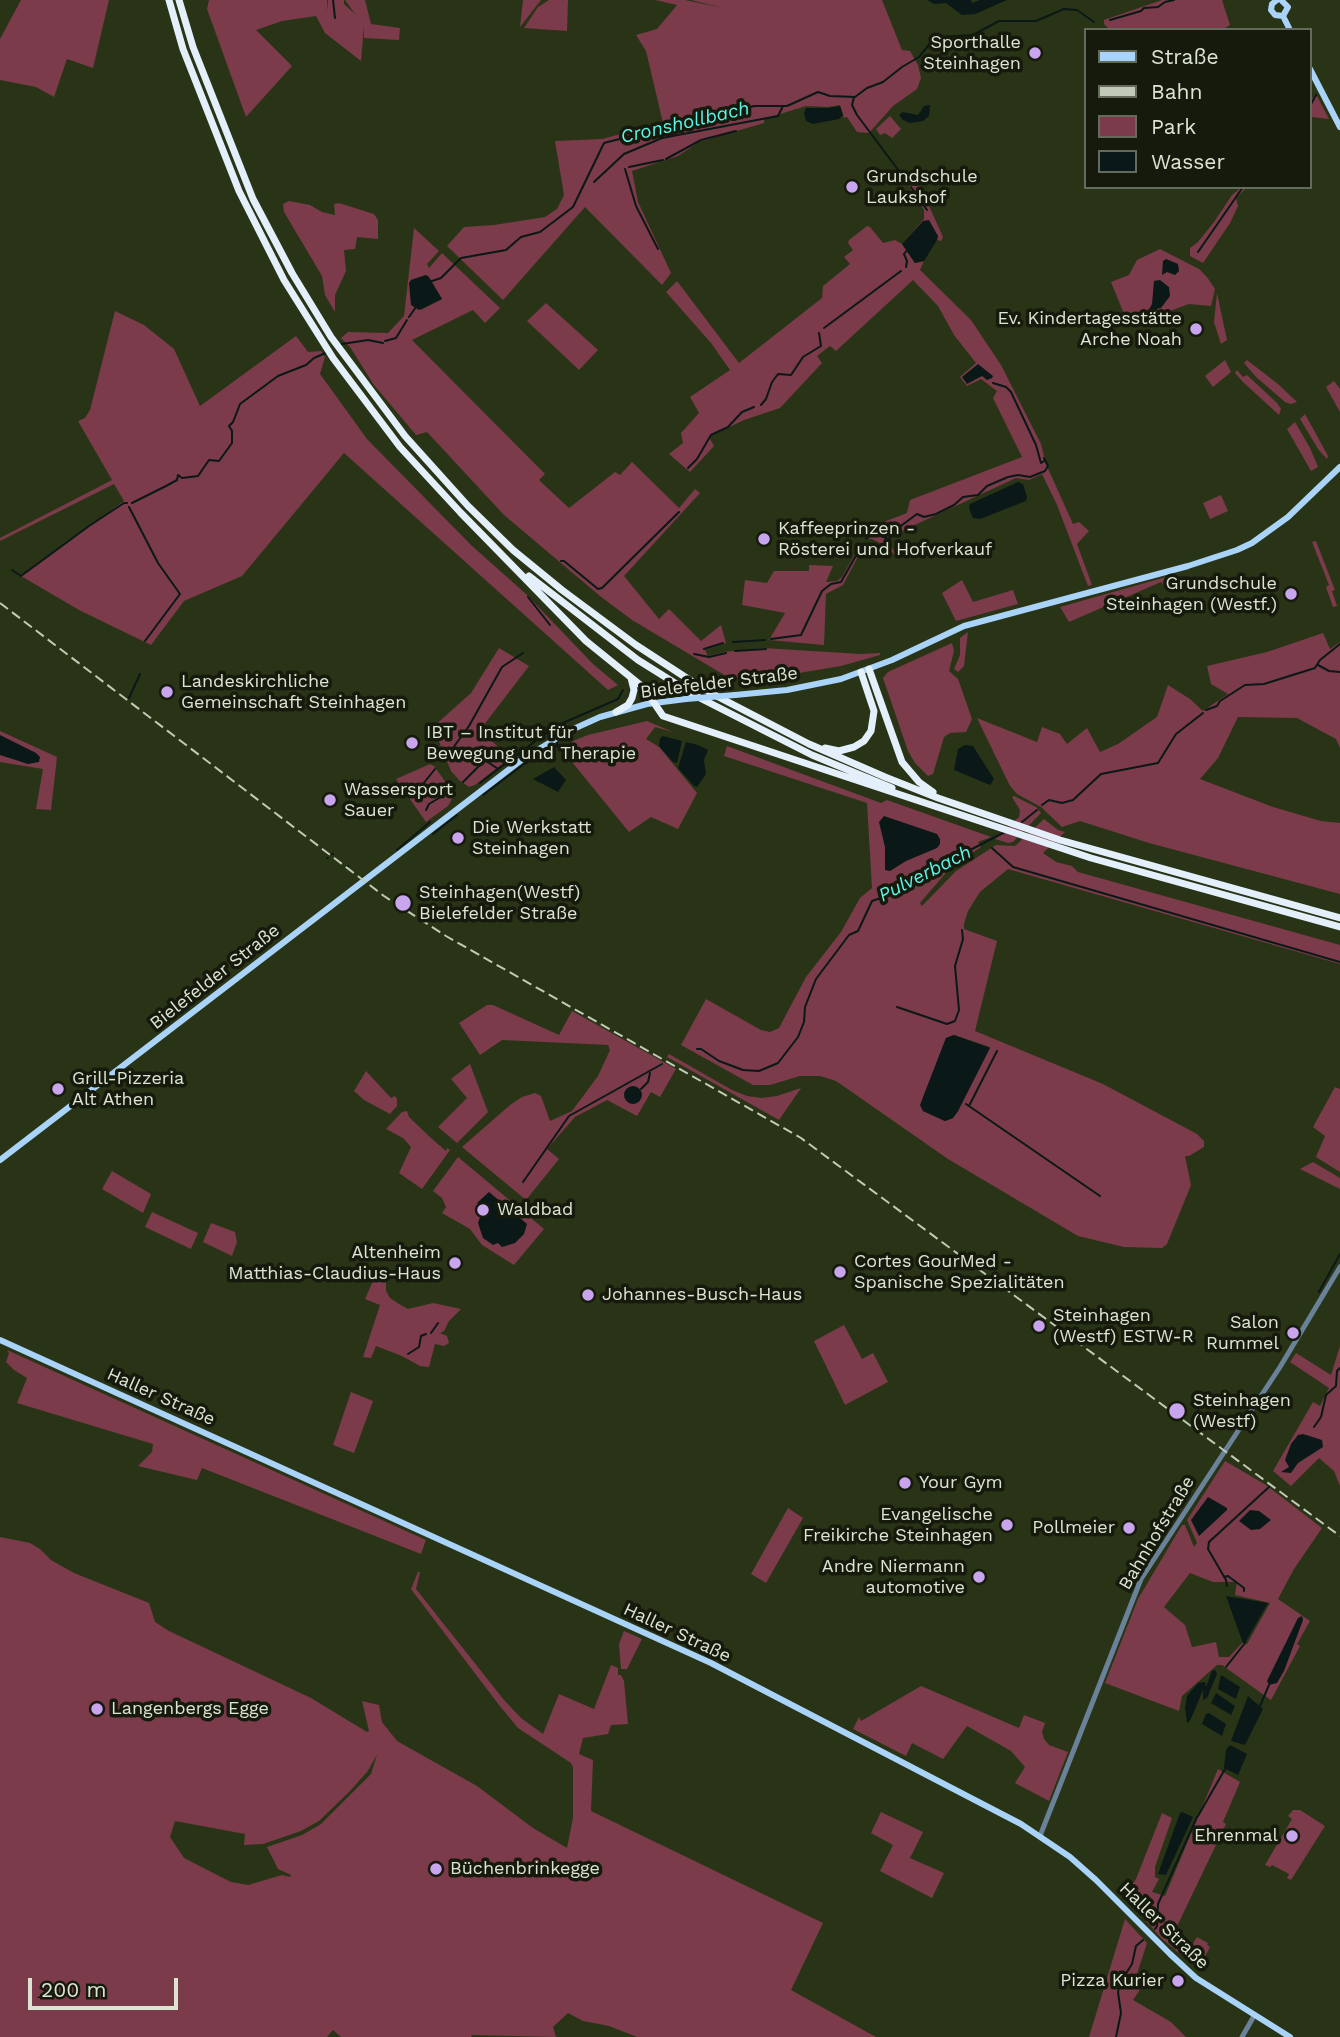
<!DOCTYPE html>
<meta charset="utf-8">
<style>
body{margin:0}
#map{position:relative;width:1340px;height:2037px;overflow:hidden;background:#293416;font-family:"Work Sans",sans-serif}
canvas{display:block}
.legend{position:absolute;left:1084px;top:28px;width:228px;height:161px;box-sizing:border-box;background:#151a0d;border:2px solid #656b5c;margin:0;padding:9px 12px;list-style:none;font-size:21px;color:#dce4d2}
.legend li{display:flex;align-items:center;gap:14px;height:35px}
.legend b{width:35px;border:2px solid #656b5c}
.scale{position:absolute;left:28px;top:1978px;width:150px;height:32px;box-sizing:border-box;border:4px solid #dce4d2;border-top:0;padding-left:9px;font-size:21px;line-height:24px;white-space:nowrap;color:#dce4d2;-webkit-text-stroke:5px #151a0d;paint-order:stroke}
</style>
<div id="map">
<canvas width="1340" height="2037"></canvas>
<ul class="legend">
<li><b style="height:9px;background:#aad3f9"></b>Straße</li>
<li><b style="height:9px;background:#c1cab6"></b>Bahn</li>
<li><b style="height:19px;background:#7b3b4a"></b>Park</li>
<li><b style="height:19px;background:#0a1817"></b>Wasser</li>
</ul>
<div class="scale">200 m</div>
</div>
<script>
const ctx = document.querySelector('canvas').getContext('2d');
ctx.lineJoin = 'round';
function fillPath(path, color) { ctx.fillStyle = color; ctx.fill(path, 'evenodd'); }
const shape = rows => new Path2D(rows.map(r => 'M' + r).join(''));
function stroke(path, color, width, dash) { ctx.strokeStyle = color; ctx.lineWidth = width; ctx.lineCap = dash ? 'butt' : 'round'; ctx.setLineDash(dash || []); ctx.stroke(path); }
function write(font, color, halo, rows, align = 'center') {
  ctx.font = font + ' "Work Sans",sans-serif'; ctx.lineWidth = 7; ctx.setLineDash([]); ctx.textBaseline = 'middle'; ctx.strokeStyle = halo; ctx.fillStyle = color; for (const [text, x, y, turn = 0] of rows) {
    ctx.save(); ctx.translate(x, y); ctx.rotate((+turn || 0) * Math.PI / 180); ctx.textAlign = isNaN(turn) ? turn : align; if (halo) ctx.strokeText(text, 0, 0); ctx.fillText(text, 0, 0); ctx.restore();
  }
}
fillPath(shape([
 [21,0,109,0,93,68,67,59,54,97,36,87,0,80,0,39],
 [209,0,327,0,328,11,328,0,344,0,344,4,355,14,345,0,365,0,371,24,400,28,399,40,364,38,364,26,361,61,325,33,316,16,282,21,256,30,292,66,246,117,207,9],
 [523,0,541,0,520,27],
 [549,0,568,0,567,31,524,28,538,7],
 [655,0,685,0,723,8,691,0,882,0,902,50,910,51,918,65,921,78,917,89,893,106,869,133,857,132,847,117,844,118,840,105,828,107,806,106,764,119,764,123,699,142,678,156,632,171,638,202,671,273,662,285,585,207,503,300,447,246,464,227,494,225,545,217,557,209,564,195,555,141,602,139,663,123,646,51,636,35,657,29,677,5],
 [1162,0,1222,0,1230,25,1222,30,1110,30,1104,24,1104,20],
 [1316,94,1329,119,1312,117,1310,119,1310,101],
 [890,116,901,129,892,138,885,133,880,135,876,129],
 [909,186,920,186,943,237,941,241,937,240,938,236,924,221,902,244,915,263,924,261,920,270,971,320,1001,365,1041,444,1046,464,1073,524,1079,522,1089,531,1077,544,1092,585,1088,586,1057,505,1042,474,1029,480,1016,478,891,536,888,541,898,558,886,546,872,539,866,539,867,535,863,530,907,513,910,500,1022,457,993,398,997,391,981,379,967,386,960,377,976,363,954,335,938,306,913,280,836,351,830,346,817,356,822,363,780,408,744,420,709,437,714,446,690,472,669,454,683,443,681,433,699,413,690,397,730,370,711,343,666,292,677,281,739,363,822,298,823,286,850,264,844,257,853,250,848,243,849,240,867,226,870,227,883,243,895,240,902,244,924,219,924,210],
 [1242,187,1247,187,1236,198,1238,206,1230,223,1203,263,1190,256,1190,248,1198,242,1214,222,1232,195],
 [289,201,310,205,322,212,335,215,334,204,339,203,374,214,378,220,378,239,357,237,355,249,344,250,346,271,335,295,335,312,325,295,322,276,284,212,283,204],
 [414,228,439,251,427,264,429,268,442,253,500,308,485,323,473,310,412,340,545,474,539,480,569,508,615,472,620,475,632,462,679,508,695,489,700,493,624,576,659,619,669,609,701,641,721,625,726,643,705,650,708,656,724,652,763,648,860,654,880,653,880,655,841,666,775,677,741,678,726,676,632,620,600,596,504,515,427,432,416,435,374,385,350,347,341,338,348,332,388,333,404,316],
 [426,275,442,299,421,310,411,280],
 [1160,249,1199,269,1207,277,1215,289,1211,306,1189,304,1129,326,1111,282,1129,275,1137,260],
 [1217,293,1227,340,1221,344,1214,322],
 [546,303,598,350,579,370,527,321],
 [115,311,144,325,174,349,200,406,296,336,308,352,321,351,325,357,320,374,367,439,471,545,526,594,593,664,618,685,608,690,344,453,242,576,184,601,151,645,79,610,21,576,124,501,114,484,0,541,0,538,112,480,78,421,85,418,90,410],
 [1225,360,1231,372,1213,387,1205,376],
 [1247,360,1278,384,1297,402,1291,404,1285,402,1256,377,1244,363],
 [1237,370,1243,377,1247,375,1277,403,1281,409,1279,415,1243,382,1235,373],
 [1334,381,1340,389,1340,412,1326,387],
 [1305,414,1328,456,1327,459,1318,449,1300,419],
 [1295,422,1310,448,1318,467,1311,471,1287,429],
 [1221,495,1228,511,1210,519,1203,503],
 [1316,541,1335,590,1332,591,1337,606,1333,607,1326,587,1329,585,1312,542],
 [860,545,863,547,843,585,826,594,824,645,769,640,785,613,742,605,745,580,767,583,774,571,809,571,809,565,833,566,826,582,837,581,842,577],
 [1177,574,1179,582,1165,586,1161,582,1069,622,1060,607],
 [962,580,973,602,1013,590,1018,604,956,621,942,593],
 [968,632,964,666,958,672,954,669,960,655,960,638],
 [1323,633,1330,649,1340,642,1340,748,1336,739,1297,718,1238,717,1218,758,1200,779,1273,807,1321,821,1340,823,1340,894,1149,843,1080,821,1062,827,1041,807,1017,794,1010,786,977,718,1037,742,1042,727,1060,734,1067,744,1087,728,1100,752,1118,744,1157,717,1168,685,1190,699,1203,711,1228,694,1211,684,1207,666,1267,652],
 [952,643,954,651,949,671,958,679,972,719,966,732,950,733,944,737,933,774,928,776,915,763,908,751,883,678,888,672],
 [499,648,529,666,480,730,510,758,475,785,469,787,459,780,451,771,433,727,471,693],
 [647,721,673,732,655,727,646,739,659,747,697,793,678,829,651,817,629,832,563,751,573,741,588,735],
 [0,731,57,757,51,810,36,809,43,769,0,762],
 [727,746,881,803,887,800,991,837,978,842,981,847,950,868,920,903,922,906,956,871,996,845,1015,846,1044,819,1058,830,1065,832,1043,853,1056,862,1072,866,1078,872,1340,945,1340,964,1008,869,980,892,968,911,964,924,964,929,997,941,975,1031,1103,1084,1197,1134,1204,1141,1204,1147,1189,1156,1185,1156,1191,1185,1167,1244,1162,1248,1124,1247,1078,1236,948,1159,836,1081,820,1076,800,1076,770,1085,753,1085,681,1045,706,999,761,1030,770,1032,779,1028,806,977,841,932,860,898,872,888,867,803,724,756],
 [954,1035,990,1047,958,1111,953,1118,945,1121,923,1111,921,1103,946,1038],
 [430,764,434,766,449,787,452,799,448,806,426,822,396,779],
 [1014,796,1036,807,1041,813,1013,842,1008,843,995,839,1019,817,1020,810,1012,797],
 [487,1005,493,1005,559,1035,572,1011,676,1069,660,1097,651,1092,637,1116,607,1100,575,1117,547,1149,559,1159,526,1200,462,1147,510,1105,522,1097,535,1093,541,1096,550,1121,572,1111,598,1076,610,1050,608,1045,502,1040,480,1055,459,1023],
 [669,1054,732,1090,747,1096,762,1098,777,1096,801,1088,779,1120,667,1057],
 [470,1064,488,1112,457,1143,438,1127,467,1098,451,1079],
 [366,1071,391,1098,395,1096,397,1099,397,1106,390,1114,364,1100,354,1091],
 [1335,1087,1340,1089,1340,1172,1316,1157,1325,1136,1313,1127],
 [407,1111,409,1117,431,1138,446,1151,447,1148,450,1150,422,1189,399,1173,411,1147,403,1138,386,1129,402,1112],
 [458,1157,544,1229,514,1265,482,1245,470,1229,442,1213,446,1207,442,1198,433,1191],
 [1313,1162,1340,1178,1340,1189,1300,1169],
 [112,1171,151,1194,143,1213,102,1189],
 [152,1212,198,1233,191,1249,145,1227],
 [211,1223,235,1232,237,1242,232,1256,203,1242],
 [379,1267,386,1270,386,1291,390,1298,399,1304,408,1309,433,1303,461,1309,449,1321,444,1331,440,1333,447,1336,449,1343,444,1346,435,1344,429,1367,420,1366,402,1356,376,1346,371,1358,363,1357,380,1305,365,1299],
 [844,1325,862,1359,873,1353,888,1382,845,1405,814,1341],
 [1340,1346,1340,1486,1334,1471,1319,1458,1291,1486,1273,1471,1313,1402,1320,1406,1329,1388,1290,1362,1296,1353,1331,1375],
 [7,1350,426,1540,421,1554,202,1468,197,1480,138,1466,152,1452,153,1444,17,1403,27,1378,14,1370,6,1362,9,1353],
 [351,1392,373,1401,354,1453,333,1445],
 [1225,1461,1266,1485,1322,1528,1294,1569,1278,1599,1310,1621,1297,1644,1300,1646,1271,1700,1222,1665,1217,1665,1182,1696,1179,1711,1105,1683,1138,1599,1182,1525,1185,1525,1194,1547,1197,1543,1187,1520],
 [1190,1573,1213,1582,1237,1582,1235,1595,1270,1603,1247,1644,1242,1643,1229,1657,1219,1657,1216,1642,1192,1647,1185,1625,1164,1607],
 [788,1508,803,1518,766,1583,751,1574],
 [0,1537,30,1543,40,1549,51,1560,74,1573,149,1603,155,1622,169,1631,311,1698,367,1732,369,1731,362,1701,379,1705,382,1722,397,1741,477,1786,533,1828,567,1848,573,1818,573,1767,571,1763,518,1728,499,1705,411,1589,418,1572,420,1572,416,1589,504,1700,521,1718,543,1734,559,1694,594,1709,611,1665,618,1668,618,1675,621,1675,624,1681,628,1724,611,1725,608,1734,583,1738,579,1754,593,1760,591,1811,823,1923,791,1990,876,2037,637,2037,609,2026,583,2021,568,2013,553,2027,556,2037,472,2035,471,2037,341,2037,333,2030,327,2037,0,2037],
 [377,1755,371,1774,321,1824,302,1835,267,1847,278,1869,291,1875,290,1877,282,1875,248,1885,231,1882,184,1858,170,1837,175,1821,245,1834,244,1845,263,1844,301,1831,319,1821,350,1791,367,1772],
 [624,1631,642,1639,627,1669,621,1669,619,1644],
 [921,1686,1019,1728,1024,1715,1045,1723,1042,1732,1044,1739,1049,1745,1068,1752,1049,1801,1015,1783,1025,1767,1011,1751,967,1726,943,1759,912,1743,906,1756,853,1729,859,1717,861,1721],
 [1218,1769,1240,1782,1223,1822,1226,1824,1170,1941,1189,1950,1197,1937,1208,1943,1207,1945,1210,1947,1198,1969,1162,1939,1124,1896,1136,1879,1162,1813,1172,1818,1155,1867,1155,1877,1159,1879,1152,1892,1165,1896],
 [1293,1810,1300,1810,1325,1826,1291,1880,1287,1878,1289,1874,1272,1865,1270,1867,1265,1865,1292,1819,1288,1816],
 [881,1812,923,1832,910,1858,944,1873,932,1898,880,1871,893,1845,871,1833],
 [1125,1919,1147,1943,1136,1977,1139,1981,1139,1991,1133,2000,1171,2022,1186,2037,1089,2037]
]), '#7b3b4a');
fillPath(shape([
 [927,0,971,0,972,3,980,0,1007,0,975,14,962,15,946,3,934,4],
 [930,105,929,116,923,121,910,123,903,120,899,115,903,112,918,115,924,106],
 [840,106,843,115,839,119,813,124,806,121,804,113,806,108,828,108],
 [929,220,938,236,937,240,924,261,915,263,902,244,923,221],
 [1166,259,1178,264,1179,271,1175,275,1167,272,1162,275,1163,261],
 [426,275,429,277,442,299,419,310,411,305,409,283,411,280],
 [1160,280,1169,287,1170,296,1161,308,1152,310,1149,314,1147,313,1152,304,1154,281],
 [978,364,993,376,992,378,987,380,982,376,967,384,962,377],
 [1018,482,1023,484,1027,497,1026,501,980,519,973,518,969,508,970,504],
 [0,735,36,753,40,757,39,762,28,764,0,755],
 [663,736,682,741,677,763,673,762,659,746,660,738],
 [686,742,698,745,708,750,704,760,706,774,697,787,694,786,678,768],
 [965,745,973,746,994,779,990,785,954,770,958,749],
 [554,767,566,780,558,792,533,779],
 [884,816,937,834,940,839,940,844,937,848,906,861,890,871,885,870,885,847,879,822],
 [954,1035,990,1048,958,1111,953,1118,945,1121,923,1111,920,1105,946,1038],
 '624 1095a9 9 0 1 1 18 0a9 9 0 1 1-18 0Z',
 [489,1192,527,1224,524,1234,515,1243,502,1247,498,1243,493,1245,483,1238,478,1223,481,1214,489,1213,477,1203],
 [1303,1434,1322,1440,1323,1447,1298,1463,1291,1473,1281,1472,1289,1467,1285,1460,1291,1444,1298,1435],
 [1208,1497,1227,1508,1227,1510,1199,1536,1191,1520],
 [1250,1510,1259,1511,1271,1520,1260,1529,1251,1530,1239,1521],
 [1226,1596,1268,1603,1245,1643,1243,1643],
 [1302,1616,1303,1620,1284,1671,1277,1683,1269,1685,1267,1681,1298,1618],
 [1215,1670,1217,1674,1207,1698,1203,1700,1203,1690,1190,1721,1187,1723,1185,1708,1187,1696,1198,1683,1205,1682,1206,1687,1212,1671],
 [1221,1675,1240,1687,1236,1699,1218,1689],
 [1216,1693,1235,1706,1231,1715,1211,1703],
 [1248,1696,1263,1709,1245,1745,1231,1741],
 [1209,1713,1226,1724,1222,1736,1202,1724,1206,1714],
 [1230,1745,1247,1754,1238,1775,1224,1768,1226,1750],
 [1182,1812,1193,1817,1166,1875,1158,1874,1180,1813]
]), '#0a1817');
stroke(shape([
 [333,0,335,18],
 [1110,20,1141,11,1144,8,1158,7,1165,2,1174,0],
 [854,97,852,105,857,115,902,175],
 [1310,106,1316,95],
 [666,159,701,140,736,131],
 [629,167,663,160],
 [625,169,636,206,658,249],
 [594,182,624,154,662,138,778,116,783,106],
 [911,187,927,210],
 [1198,252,1243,187],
 [906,267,907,261,904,254,908,249],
 [432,281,441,278,461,258,506,250,521,237,540,232,573,207,604,143,662,128,672,129,697,123,706,115,730,113,754,106,787,106,818,92,830,96,855,97,867,88,883,82,902,67,919,57,933,40,941,37,973,35,999,21,1036,21,1064,9,1077,10,1094,22],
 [409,317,416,307],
 [824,328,901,271],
 [385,341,396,338,407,320],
 [342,344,368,340,383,343],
 [993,383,1006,387,1011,392,1036,445,1041,463,1044,461],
 [761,405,766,399,772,382,778,374,791,375,803,357,821,346,819,333],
 [688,468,697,459,711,435,728,427,742,412,754,407],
 [132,503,166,486,177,480,178,475,182,478,198,476,209,460,219,461,232,443,232,431,229,426,233,422,240,404,278,376,306,365,314,358,328,352],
 [129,507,158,563,180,594,145,641],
 [878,535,889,539,898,528,917,514,924,517,936,514,954,505,963,497,978,495,987,486,1008,477,1018,475,1030,477,1045,471,1048,466,1044,458],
 [866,539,875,533],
 [561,561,564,561,598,589,602,588,679,512],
 [12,570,21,576,89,526,124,503,127,503],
 [528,597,550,625],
 [771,639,801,635,822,591,831,584,841,582,862,545],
 [733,642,765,640],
 [704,649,723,643],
 [735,651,766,649],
 [694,654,709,657,726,653],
 [1318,665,1329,671,1340,672],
 [129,698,140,674],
 [1206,710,1217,706,1220,701,1245,685,1264,684,1315,668,1320,660,1340,644],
 [551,734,550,730,556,726,618,699,623,690],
 [447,756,469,726,502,667,523,653],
 [463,782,485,760,498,769,549,731],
 [480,783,498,769],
 [419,789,435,769],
 [483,795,524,764,557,746,557,742],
 [1042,805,1049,800,1062,803,1073,800,1101,774,1158,763,1176,734,1203,713],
 [426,810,429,804,449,792],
 [1022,822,1037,810],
 [433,834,457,815],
 [992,848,1013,867,1340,962],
 [397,850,430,822],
 [332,854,333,854],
 [327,858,328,858],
 [347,867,348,866],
 [897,1007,947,1024,955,1021,959,1010,955,966,963,939,962,930],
 [697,1049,701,1049,719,1061,743,1070,759,1071,778,1063,798,1037,804,1022,805,1007,816,979,849,935,858,931,872,901,887,896,912,880,1005,832],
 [641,1089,648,1082,650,1073],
 [966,1104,1100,1196],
 [969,1106,997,1051],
 [523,1182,569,1116,662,1064],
 [1319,1292,1340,1254],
 [431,1333,438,1323],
 [408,1354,419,1347,421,1336,426,1334],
 [1314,1427,1321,1417,1326,1395,1336,1386,1337,1371,1340,1368],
 [1224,1577,1228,1576,1244,1588,1244,1591],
 [1227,1586,1226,1580,1208,1549,1209,1542,1269,1487],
 [1226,1667,1245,1643],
 [1260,1706,1269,1685],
 [1198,1816,1225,1769],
 [1155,1929,1157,1926,1158,1904,1197,1817],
 [1116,2037,1121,2013,1118,1992,1120,1983,1132,1964,1136,1946,1143,1940]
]), '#0a1817', 2);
stroke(shape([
 [1040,1836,1141,1579,1280,1367,1340,1267],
 [1242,2037,1254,2016]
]), '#698299', 5);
stroke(shape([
 [1277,0,1272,4,1271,10,1275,15,1283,16],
 [1281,0,1288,7,1283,16],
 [1283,16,1290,30],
 [1310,69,1340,127],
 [735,695,787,690,841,679,892,660,964,626,1188,566,1237,550,1252,543,1288,517,1340,467],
 [0,1160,524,758,569,731,600,717,647,704,686,699],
 [0,1340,711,1663,1021,1824,1070,1857,1096,1880,1170,1954,1196,1978,1290,2037]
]), '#aad3f9', 6);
stroke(shape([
 [169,0,183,49,239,191,284,280,333,358,400,447,460,512,586,641,644,688,663,716,1091,858,1340,927],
 [179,0,193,47,253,199,292,273,331,337,405,436,468,506,513,550,562,590,636,645,705,690,809,744,885,777,938,798,1060,840,1340,918],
 [529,576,638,660,694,695,812,755,892,788],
 [869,669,902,762,919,782,933,792],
 [616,712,628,705,632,698,634,690,631,678],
 [825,748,839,751,854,747,864,741,871,731,874,711,861,672]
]), '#e3effa', 7);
stroke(shape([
 [0,603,384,896,446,936,801,1138,1340,1536]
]), '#c1cab6', 2, [10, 5]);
stroke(shape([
 [686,699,735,695]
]), '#aad3f9', 6);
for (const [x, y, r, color] of [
 [1035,53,7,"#c9a5ee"],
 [852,187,7,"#c9a5ee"],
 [1196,329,7,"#c9a5ee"],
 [764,539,7,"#c9a5ee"],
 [1291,594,7,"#c9a5ee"],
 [167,692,7,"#c9a5ee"],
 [412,743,7,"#c9a5ee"],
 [330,800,7,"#c9a5ee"],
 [458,838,7,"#c9a5ee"],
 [403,903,9,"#c9a5ee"],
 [58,1089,7,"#c9a5ee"],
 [483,1210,7,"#c9a5ee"],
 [455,1263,7,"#c9a5ee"],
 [840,1272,7,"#c9a5ee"],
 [588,1295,7,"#c9a5ee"],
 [1039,1326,7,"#c9a5ee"],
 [1293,1333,7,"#c9a5ee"],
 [1177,1411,9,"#c9a5ee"],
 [905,1483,7,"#c9a5ee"],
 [1007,1525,7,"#c9a5ee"],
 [1129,1528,7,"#c9a5ee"],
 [979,1577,7,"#c9a5ee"],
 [97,1709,7,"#c9a5ee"],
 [1292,1836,7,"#c9a5ee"],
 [436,1869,7,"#c9a5ee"],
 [1178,1981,7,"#c9a5ee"]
]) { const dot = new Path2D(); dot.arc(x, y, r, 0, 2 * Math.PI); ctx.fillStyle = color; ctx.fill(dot); stroke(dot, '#151a0d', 2.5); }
write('18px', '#dce4d2', '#151a0d', [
 ["Sporthalle",1021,43,"right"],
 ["Steinhagen",1021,64,"right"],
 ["Grundschule",866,177],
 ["Laukshof",866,198],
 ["Ev. Kindertagesstätte",1182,319,"right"],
 ["Arche Noah",1182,340,"right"],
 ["Kaffeeprinzen -",778,529],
 ["Rösterei und Hofverkauf",778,550],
 ["Grundschule",1277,584,"right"],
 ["Steinhagen (Westf.)",1277,605,"right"],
 ["Landeskirchliche",181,682],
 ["Gemeinschaft Steinhagen",181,703],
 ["IBT – Institut für",426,733],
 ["Bewegung und Therapie",426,754],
 ["Wassersport",344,790],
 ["Sauer",344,811],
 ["Die Werkstatt",472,828],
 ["Steinhagen",472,849],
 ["Steinhagen(Westf)",419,893],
 ["Bielefelder Straße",419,914],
 ["Grill-Pizzeria",72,1079],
 ["Alt Athen",72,1100],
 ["Waldbad",497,1210],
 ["Altenheim",441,1253,"right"],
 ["Matthias-Claudius-Haus",441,1274,"right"],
 ["Cortes GourMed -",854,1262],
 ["Spanische Spezialitäten",854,1283],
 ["Johannes-Busch-Haus",602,1295],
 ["Steinhagen",1053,1316],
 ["(Westf) ESTW-R",1053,1337],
 ["Salon",1279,1323,"right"],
 ["Rummel",1279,1344,"right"],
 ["Steinhagen",1193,1401],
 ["(Westf)",1193,1422],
 ["Your Gym",919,1483],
 ["Evangelische",993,1515,"right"],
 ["Freikirche Steinhagen",993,1536,"right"],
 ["Pollmeier",1115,1528,"right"],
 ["Andre Niermann",965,1567,"right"],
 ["automotive",965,1588,"right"],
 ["Langenbergs Egge",111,1709],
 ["Ehrenmal",1278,1836,"right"],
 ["Büchenbrinkegge",450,1869],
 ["Pizza Kurier",1164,1981,"right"]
], 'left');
write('18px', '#dce4d2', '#151a0d', [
 ["Bielefelder Straße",719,683,-7],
 ["Bielefelder Straße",215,977,-38],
 ["Haller Straße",161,1397,24],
 ["Bahnhofstraße",1157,1533,-59],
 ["Haller Straße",677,1633,25],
 ["Haller Straße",1164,1926,44]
]);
write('italic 19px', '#5df6e8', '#151a0d', [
 ["Cronshollbach",685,123,-13],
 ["Pulverbach",925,874,-27]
]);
</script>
